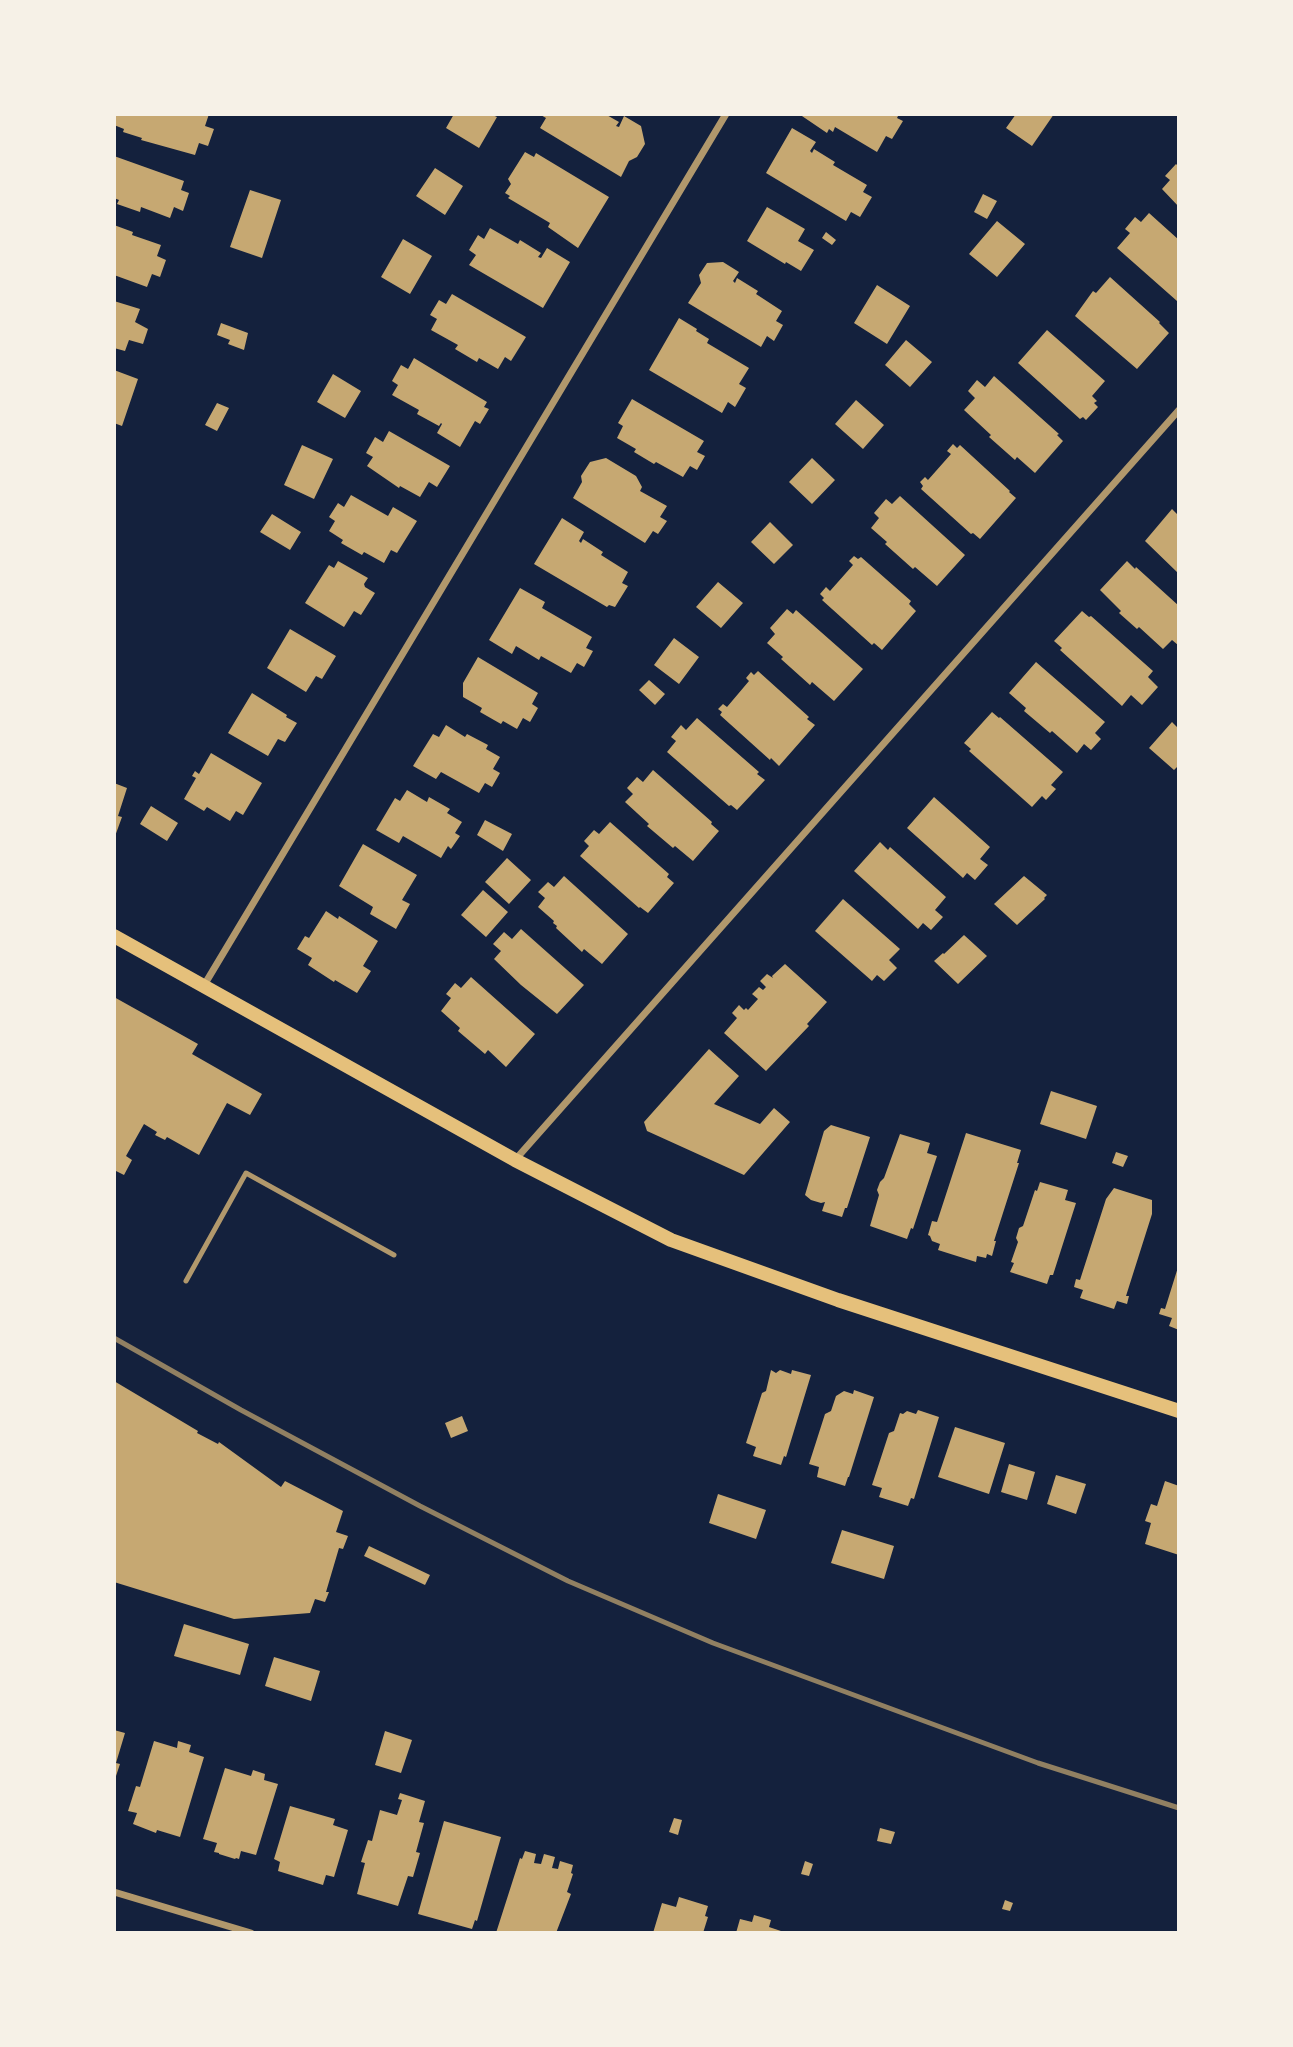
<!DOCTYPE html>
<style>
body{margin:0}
#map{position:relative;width:1293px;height:2047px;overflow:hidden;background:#14213d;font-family:Manrope,sans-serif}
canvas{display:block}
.frame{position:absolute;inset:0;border:116px solid #f6f1e7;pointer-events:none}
</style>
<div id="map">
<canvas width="1293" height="2047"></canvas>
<div class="frame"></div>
</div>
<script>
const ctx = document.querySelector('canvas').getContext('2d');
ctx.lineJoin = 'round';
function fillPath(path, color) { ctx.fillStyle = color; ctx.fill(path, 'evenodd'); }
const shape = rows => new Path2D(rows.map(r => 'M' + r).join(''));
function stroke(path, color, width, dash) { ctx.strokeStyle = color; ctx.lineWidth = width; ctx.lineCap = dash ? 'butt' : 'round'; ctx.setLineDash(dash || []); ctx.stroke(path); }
fillPath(shape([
 [116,114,209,114,205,126,214,129,208,146,199,143,195,155,141,140,142,138,123,132,124,129,114,125],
 [454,114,490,114,497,117,479,148,446,128],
 [539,114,605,114,619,122,616,126,619,127,624,116,641,126,645,144,637,157,629,161,621,177,540,128,546,118],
 [799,114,899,114,897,118,903,121,892,139,886,136,877,152,835,127,833,132,829,129,827,133],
 [1016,114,1054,114,1032,146,1006,128],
 [792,128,816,142,810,151,812,153,814,149,835,162,833,165,867,185,863,192,872,197,860,217,851,212,846,221,766,173],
 [525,152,534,157,536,153,609,197,578,248,548,227,550,223,508,198,510,196,505,193,511,184,508,179],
 [114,156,184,181,181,190,189,193,183,211,174,207,170,218,141,207,140,212,117,204,119,200,114,198],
 [1176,164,1179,167,1179,207,1162,189,1170,180,1165,176],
 [435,168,463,186,445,215,416,196],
 [250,190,281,200,262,258,230,247],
 [983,194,997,201,987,219,974,212],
 [767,207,805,229,798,241,814,250,801,271,786,262,785,264,747,241],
 [1149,213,1179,240,1179,299,1177,301,1117,248,1130,233,1125,229,1135,217,1141,222],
 [997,221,1025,244,997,277,969,254],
 [114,225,133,232,132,235,161,245,157,256,166,260,160,277,152,274,147,287,114,275],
 [490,228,518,244,520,240,541,253,538,257,541,258,547,248,570,262,543,308,469,265,476,255,469,250,478,235,484,239],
 [826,232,836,240,832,245,822,238],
 [403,239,432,256,410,294,381,277],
 [723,262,739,272,733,281,735,283,737,278,758,291,756,294,782,311,776,321,783,325,774,341,767,336,761,347,688,303,701,283,699,275,707,263],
 [1110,277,1160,322,1159,323,1169,333,1137,369,1075,316,1093,291,1096,293],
 [877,285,910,306,887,344,854,323],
 [452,294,526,337,511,361,505,357,498,369,479,358,477,362,455,349,458,345,431,330,437,319,430,315,439,300,446,304],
 [114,301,140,309,135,322,148,329,143,344,129,340,125,351,114,348],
 [679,318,697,329,696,331,709,339,707,343,749,368,739,384,746,388,735,407,728,402,722,413,649,370],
 [221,323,248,333,244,350,228,344,230,340,217,335],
 [1047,330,1105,381,1092,396,1097,401,1094,403,1098,407,1086,420,1083,417,1080,419,1018,363],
 [906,340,932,362,910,387,885,365],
 [414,358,487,402,484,407,489,409,480,424,475,421,460,447,437,433,442,424,441,423,439,426,417,414,419,410,392,395,398,385,392,381,401,365,408,369],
 [114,370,138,379,122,426,114,423],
 [333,374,361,391,345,418,317,402],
 [994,376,1059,434,1057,435,1063,441,1035,473,1017,457,1015,460,989,437,991,435,964,410,975,398,968,391,977,380,985,387],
 [632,399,704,441,697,452,705,456,697,470,690,466,683,477,656,462,654,464,634,452,636,449,617,438,623,426,618,423],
 [856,400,884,425,863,449,835,424],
 [217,403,229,408,217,431,205,425],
 [389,431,450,466,437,487,429,482,420,497,400,486,399,488,367,466,373,457,366,453,375,437,383,442],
 [953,444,957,448,960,445,1010,491,1009,492,1016,498,980,539,973,533,971,534,921,489,923,486,920,482,925,477,928,480,951,454,947,451],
 [302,445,333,459,314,499,284,485],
 [606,458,636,476,642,487,640,491,667,506,660,517,667,521,658,534,653,531,645,543,573,498,582,482,581,476,590,462],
 [812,458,835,480,812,504,789,482],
 [351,495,388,516,393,507,417,521,397,553,391,550,384,563,364,552,362,555,341,543,343,540,329,531,335,521,329,517,338,503,344,507],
 [900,496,965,555,937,586,915,567,913,569,885,544,887,542,871,528,879,518,874,513,886,499,892,504],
 [1172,509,1179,516,1179,574,1145,541],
 [272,514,301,532,290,550,260,532],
 [562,518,584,532,579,541,581,543,583,539,603,552,601,555,628,572,622,583,628,586,615,607,609,605,607,607,534,564],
 [770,522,793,545,774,564,751,542],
 [854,556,858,559,861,557,911,601,909,604,916,611,882,650,874,643,872,645,822,600,824,598,820,594,826,587,830,591,853,565,849,561],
 [338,561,368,578,364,584,365,587,375,593,361,615,354,611,344,627,305,603,329,565,334,568],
 [1127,561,1135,569,1136,567,1179,606,1178,645,1172,640,1163,649,1139,627,1137,629,1119,613,1121,611,1100,590],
 [718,582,743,603,721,628,696,607],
 [520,588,545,602,542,608,592,637,586,648,593,651,584,667,577,663,571,673,541,656,539,660,516,646,512,654,489,640],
 [787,609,793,614,796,610,863,669,834,701,812,682,810,685,781,659,783,657,767,643,775,634,770,628],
 [1082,611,1089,617,1091,616,1153,671,1148,677,1158,687,1142,705,1131,695,1122,706,1060,650,1062,648,1054,641],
 [290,629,336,656,322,679,316,676,306,692,267,668],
 [674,638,699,657,679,684,654,665],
 [478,657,538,693,532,704,538,708,530,722,523,718,517,729,503,721,501,724,480,712,482,708,463,697,463,683],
 [1036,662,1105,722,1095,733,1101,739,1091,750,1084,744,1077,753,1052,731,1050,733,1024,711,1026,708,1009,693],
 [758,671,809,717,807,719,815,725,779,766,771,758,770,760,720,715,722,712,718,709,723,704,727,707,749,681,746,678,751,672,754,675],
 [649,680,665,694,655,705,639,690],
 [252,693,287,715,286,717,297,723,285,742,278,739,268,756,228,733],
 [992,712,999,718,1000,717,1063,772,1051,785,1056,789,1046,800,1042,796,1032,807,969,751,971,749,964,743],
 [697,718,759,772,757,774,765,780,737,810,731,805,729,806,667,752,676,741,671,737,681,725,686,730],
 [1172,722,1179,729,1179,765,1174,770,1149,748],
 [446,725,465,737,467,734,488,745,486,749,500,757,493,769,500,773,492,787,485,783,479,793,441,772,436,779,413,766,433,734,439,737],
 [211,753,262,783,243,815,236,811,230,821,207,807,204,811,184,799,196,778,192,776,195,771,199,774],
 [653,770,712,822,711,824,719,831,693,861,675,846,673,848,647,826,649,824,625,802,633,794,627,788,637,777,643,782],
 [114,783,127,788,118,816,122,817,114,839],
 [407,790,427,802,429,797,450,809,447,813,462,822,455,833,460,836,451,849,448,846,441,858,403,836,399,843,376,830,395,798,400,801],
 [934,797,990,847,980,859,988,865,975,880,967,873,963,878,907,828],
 [151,806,178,823,167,841,140,824],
 [485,820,512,834,503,851,477,835],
 [610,822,669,874,667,877,674,883,648,913,640,907,639,908,580,856,589,846,584,841,594,830,599,834],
 [880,842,888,850,890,847,946,897,935,910,943,917,931,930,923,923,918,929,854,871],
 [363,844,417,875,402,900,410,904,396,929,370,914,373,907,339,886],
 [507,858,531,880,509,904,485,882],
 [564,876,628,934,602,964,584,949,582,952,556,928,557,926,553,923,554,921,538,907,545,898,538,892,548,882,554,887],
 [1024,876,1047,895,1044,898,1045,899,1017,925,994,904],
 [483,890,508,912,486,937,461,915],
 [843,899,900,949,889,960,897,968,884,981,877,975,872,981,815,931],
 [326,911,338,919,339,916,378,941,363,966,371,971,357,993,335,980,334,982,308,965,312,958,297,949,305,936,309,938],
 [521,929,584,985,557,1014,521,985,494,959,501,951,493,944,504,932,512,939],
 [964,935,987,956,958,984,934,961,943,953,944,954],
 [785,964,827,1002,807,1024,809,1026,766,1071,724,1033,737,1018,732,1013,739,1005,744,1010,746,1008,748,1010,758,999,752,994,759,987,763,990,766,987,760,981,767,974,773,978,772,976],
 [471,977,535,1034,506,1067,488,1050,485,1054,458,1031,460,1028,441,1011,451,998,446,994,455,983,461,988],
 [114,997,198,1044,192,1054,262,1094,250,1115,227,1103,199,1155,167,1137,165,1140,155,1135,157,1132,144,1124,126,1156,132,1160,124,1175,114,1170],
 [709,1049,739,1076,714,1104,760,1124,774,1108,790,1122,744,1175,647,1131,644,1122],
 [1051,1091,1097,1106,1086,1139,1040,1124],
 [831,1125,870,1137,847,1208,845,1208,842,1217,822,1211,825,1202,821,1203,811,1200,805,1195,824,1131],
 [966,1133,1021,1150,1017,1163,1019,1163,994,1241,996,1241,992,1256,987,1254,986,1258,977,1256,976,1262,938,1250,940,1244,932,1241,930,1236,928,1235,932,1221,937,1222],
 [900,1134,930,1143,927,1153,937,1156,913,1229,911,1228,907,1239,870,1226,879,1195,877,1190,880,1182,884,1178],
 [1116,1152,1128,1156,1123,1167,1112,1163],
 [1040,1182,1068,1190,1065,1200,1076,1203,1053,1275,1050,1275,1047,1284,1010,1272,1014,1263,1011,1262,1018,1242,1016,1238,1019,1228,1023,1226,1035,1190,1037,1191],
 [1114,1188,1152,1200,1152,1214,1126,1296,1129,1296,1127,1304,1117,1301,1114,1309,1080,1298,1083,1290,1074,1287,1076,1279,1080,1280,1106,1199],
 [1179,1264,1179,1330,1169,1326,1172,1318,1159,1314,1161,1308,1165,1309],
 [771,1370,776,1373,780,1370,791,1374,792,1370,811,1375,786,1457,784,1456,781,1465,753,1456,756,1447,746,1443,762,1393,766,1391],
 [114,1381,198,1431,197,1433,218,1444,219,1442,281,1487,285,1481,343,1511,336,1532,348,1536,343,1549,339,1548,326,1592,329,1592,325,1602,315,1599,310,1613,234,1619,114,1582],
 [854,1390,874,1397,849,1477,848,1477,845,1486,817,1477,819,1467,809,1464,825,1414,831,1411,836,1396,844,1391,853,1394],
 [918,1410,939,1417,914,1499,911,1498,908,1506,879,1497,882,1488,872,1485,889,1433,894,1431,900,1413,903,1414,907,1411,916,1414],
 [462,1416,468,1431,451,1438,445,1423],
 [955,1427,1005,1443,989,1494,938,1477],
 [1009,1464,1035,1472,1027,1500,1001,1492],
 [1056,1475,1086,1484,1076,1514,1047,1504],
 [1165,1481,1179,1486,1179,1555,1145,1544,1151,1523,1145,1521,1151,1504,1157,1506],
 [718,1494,766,1510,756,1539,709,1523],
 [842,1530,894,1546,884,1579,831,1563],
 [369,1546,430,1575,425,1585,364,1556],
 [184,1624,249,1644,240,1675,174,1656],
 [274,1657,320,1671,311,1701,265,1686],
 [114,1730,125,1733,116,1763,120,1764,114,1782],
 [385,1731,412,1740,401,1773,375,1765],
 [154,1741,177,1748,178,1741,191,1745,189,1752,204,1757,180,1837,157,1830,156,1833,133,1824,137,1813,128,1811,136,1786,140,1787],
 [225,1768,251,1776,253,1770,265,1774,264,1780,278,1784,256,1855,241,1851,239,1859,236,1858,235,1859,219,1854,219,1853,214,1852,217,1843,203,1839],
 [400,1793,425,1801,419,1822,424,1823,416,1852,420,1853,413,1877,408,1876,398,1906,357,1894,365,1863,361,1862,368,1840,372,1841,380,1810,397,1815,402,1800,398,1799],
 [290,1806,335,1819,333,1825,348,1830,334,1877,326,1875,323,1885,278,1871,280,1862,274,1859],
 [674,1818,682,1820,678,1835,669,1832],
 [444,1821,501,1837,477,1921,475,1920,472,1929,418,1914],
 [880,1828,895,1832,891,1844,877,1841],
 [525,1851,536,1854,534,1863,541,1864,544,1854,555,1857,552,1868,558,1869,560,1861,573,1865,571,1873,573,1874,567,1892,571,1894,556,1933,496,1933,520,1858,522,1859],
 [805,1861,813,1864,809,1876,801,1874],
 [679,1897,708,1906,705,1916,708,1917,703,1933,653,1933,662,1903,676,1907],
 [1005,1900,1013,1903,1010,1911,1002,1909],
 [754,1915,771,1920,769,1927,787,1933,736,1933,740,1919,752,1922]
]), '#c6a872');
stroke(shape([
 [186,1281,246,1173,394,1255]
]), '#b1986c', 5);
stroke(shape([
 [203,987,726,114],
 [515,1160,1179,410],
 [114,1892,251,1933]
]), '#b1986c', 7);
stroke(shape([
 [114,936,515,1160,671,1240,838,1300,1179,1411]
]), '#e5c07b', 14);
stroke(shape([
 [114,1338,241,1410,420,1506,568,1581,713,1643,1038,1763,1179,1808]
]), '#918062', 5);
</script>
